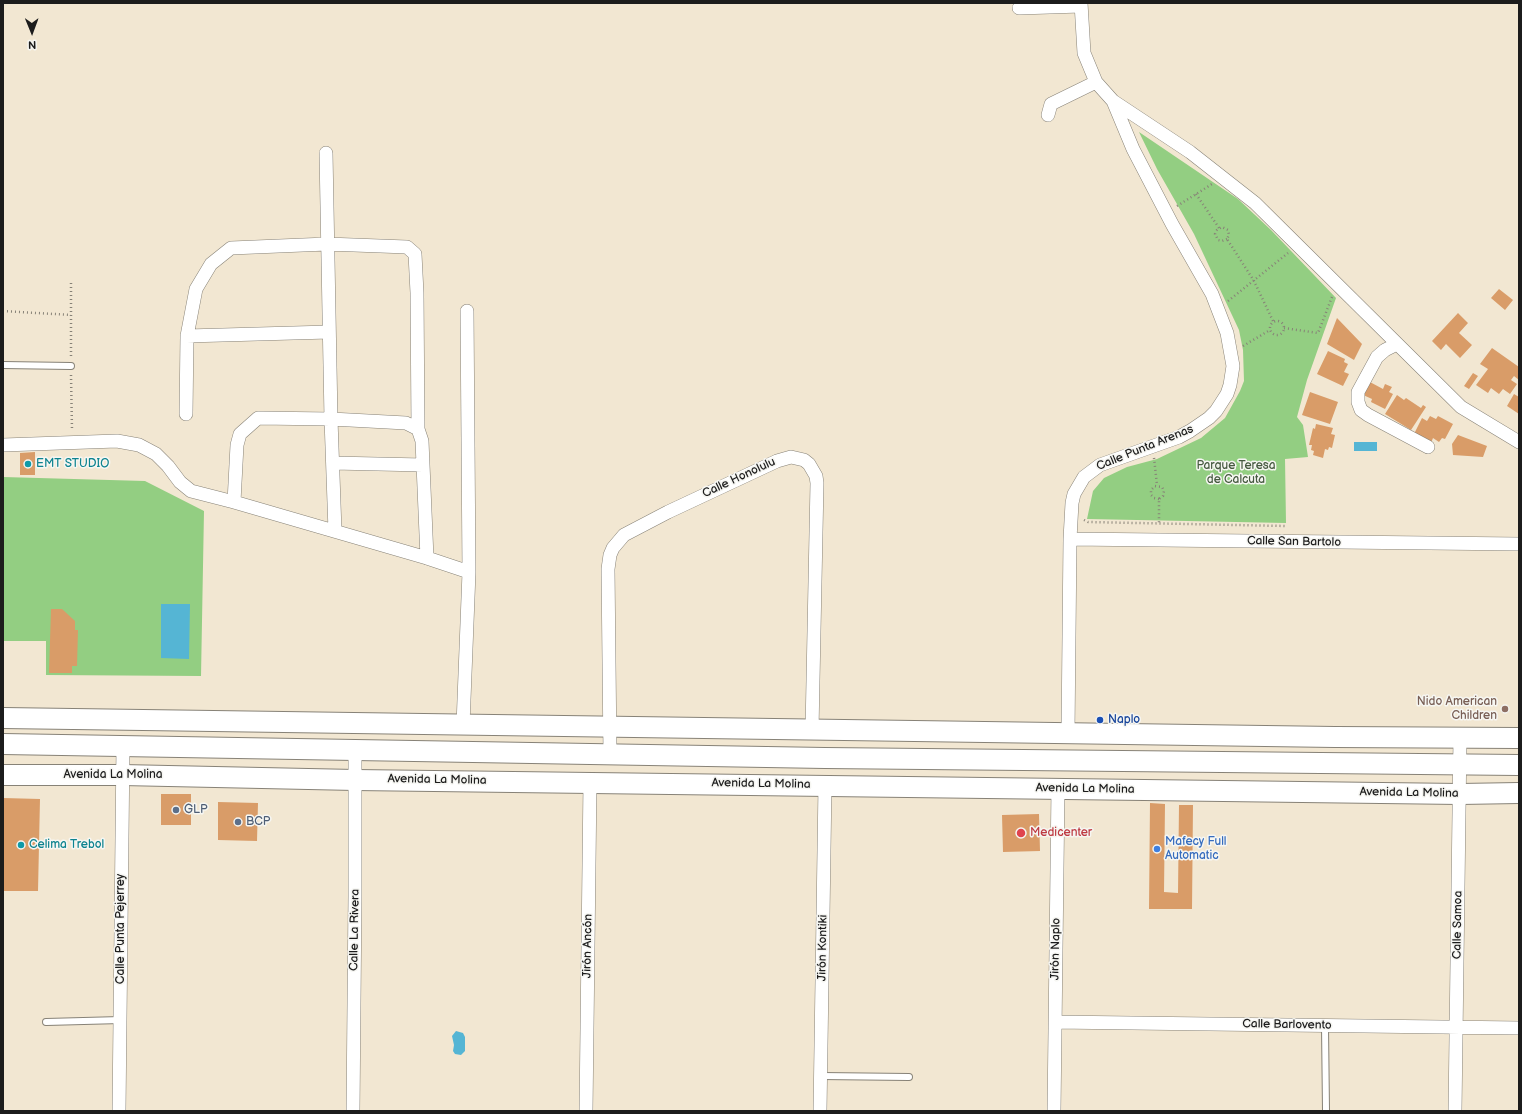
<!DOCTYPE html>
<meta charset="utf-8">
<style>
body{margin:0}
#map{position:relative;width:1522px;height:1114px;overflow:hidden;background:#f2e7d2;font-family:"Balsamiq Sans",sans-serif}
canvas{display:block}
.frame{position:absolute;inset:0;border:4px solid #1c1c1c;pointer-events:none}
.north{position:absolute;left:12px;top:12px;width:40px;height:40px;-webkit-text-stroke:3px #f6f6f2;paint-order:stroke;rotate:179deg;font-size:11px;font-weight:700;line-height:16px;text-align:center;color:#1c1c1c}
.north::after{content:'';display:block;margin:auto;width:14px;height:18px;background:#1c1c1c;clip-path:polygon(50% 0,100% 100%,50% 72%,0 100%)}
</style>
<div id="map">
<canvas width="1522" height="1114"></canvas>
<div class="frame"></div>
<div class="north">N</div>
</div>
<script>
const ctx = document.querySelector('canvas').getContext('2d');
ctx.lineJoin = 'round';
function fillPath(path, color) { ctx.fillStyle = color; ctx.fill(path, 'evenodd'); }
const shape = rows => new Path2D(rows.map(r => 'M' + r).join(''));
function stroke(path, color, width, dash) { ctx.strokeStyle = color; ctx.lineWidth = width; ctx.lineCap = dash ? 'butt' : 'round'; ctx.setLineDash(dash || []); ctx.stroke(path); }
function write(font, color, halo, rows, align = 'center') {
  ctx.font = font + ' "Balsamiq Sans",sans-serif'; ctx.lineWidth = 3; ctx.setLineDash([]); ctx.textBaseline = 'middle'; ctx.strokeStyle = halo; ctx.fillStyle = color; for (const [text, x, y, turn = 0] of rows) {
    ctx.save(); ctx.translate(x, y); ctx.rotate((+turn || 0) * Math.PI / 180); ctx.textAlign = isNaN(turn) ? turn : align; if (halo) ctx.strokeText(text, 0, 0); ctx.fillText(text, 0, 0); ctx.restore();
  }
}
fillPath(shape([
 [1139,132,1238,199,1271,230,1336,298,1307,380,1297,417,1303,425,1308,457,1285,459,1286,523,1087,519,1093,491,1104,478,1127,467,1157,459,1201,438,1225,418,1240,391,1244,381,1243,350,1239,330,1194,234,1157,169],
 [3,477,145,481,204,511,201,676,46,675,46,641,3,641]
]), '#93ce82');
fillPath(shape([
 [1354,442,1377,442,1377,451,1354,451],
 [161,604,190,604,189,659,161,658],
 [456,1031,463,1033,465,1037,465,1051,461,1055,455,1054,453,1051,454,1045,452,1036]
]), '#55b5d4');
fillPath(shape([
 [1499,289,1513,300,1505,310,1491,298],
 [1458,313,1468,323,1459,333,1472,345,1460,358,1446,344,1441,350,1432,341],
 [1337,318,1362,344,1354,360,1327,344],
 [1492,348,1519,367,1519,380,1514,376,1511,380,1517,384,1510,394,1503,389,1499,394,1491,388,1488,393,1476,385,1488,369,1480,364],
 [1328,351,1345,359,1344,362,1348,364,1344,372,1349,374,1343,386,1317,374],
 [1473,373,1478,376,1469,389,1464,386],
 [1368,381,1383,389,1385,384,1392,387,1389,392,1393,394,1385,409,1371,402,1372,399,1361,394],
 [1310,392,1338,402,1330,424,1302,415],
 [1514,394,1519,397,1519,414,1507,406],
 [1397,395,1404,400,1406,398,1421,408,1423,405,1426,407,1411,430,1385,414],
 [1430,416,1436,419,1438,416,1453,424,1445,439,1442,438,1439,442,1433,438,1431,443,1414,434,1422,418,1427,421],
 [1316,424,1333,428,1331,434,1335,435,1332,448,1329,447,1328,450,1325,449,1323,458,1313,455,1314,451,1311,450,1312,445,1309,445,1313,428,1315,429],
 [1458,435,1487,446,1483,457,1453,455,1452,444],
 [35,452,35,475,20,475,20,453],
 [51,609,62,609,75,621,75,630,78,630,77,666,72,666,72,673,49,673],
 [161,794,191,794,191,825,161,825],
 [3,798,40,799,38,891,3,891],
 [218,802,258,803,257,841,218,840],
 [1150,803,1165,804,1164,892,1178,893,1179,805,1193,805,1192,909,1149,909],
 [1039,814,1040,851,1003,852,1002,815]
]), '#d99c68');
const service = shape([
 [3,365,71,366],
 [46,1022,121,1020],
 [1325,1026,1326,1111],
 [821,1076,909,1077]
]);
const minor = shape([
 [1019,8,1081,6],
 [1113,101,1190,152,1255,203,1461,407,1519,442],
 [1048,115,1051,104,1096,82],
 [326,153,331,419,335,531],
 [187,336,329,332],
 [1397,344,1385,350,1377,357,1358,392,1358,402,1361,410,1368,415,1428,447],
 [186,414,187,336,196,289,211,264,231,248,327,244,407,247,415,254,417,293,418,429],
 [3,445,117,441,139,445,156,454,168,466,180,482,191,491,234,502,427,558,469,572],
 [333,463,423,465],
 [234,502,237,445,240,434,258,418,331,419,406,423,418,429,422,441,427,558],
 [1070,539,1519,544],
 [463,725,469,572,467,311],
 [1068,733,1070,539,1072,503,1074,494,1084,477,1100,465,1179,437,1190,431,1209,418,1216,411,1227,394,1230,385,1233,366,1227,333,1212,294,1172,224,1133,149,1113,101,1096,82,1084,53,1081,3],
 [610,754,608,569,610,555,613,548,624,535,668,512,777,461,791,457,804,460,809,464,816,476,817,483,812,730],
 [1055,1022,1519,1028],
 [119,1111,123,746],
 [353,1111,355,896,355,750],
 [586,1111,590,782],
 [820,1111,825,785],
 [1054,1111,1058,788],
 [1455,1111,1460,738]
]);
const primary = shape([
 [3,718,1335,737,1519,738],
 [3,744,825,758,1519,765],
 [3,775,122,775,355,780,1460,794,1519,793]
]);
stroke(service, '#878277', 8);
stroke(minor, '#878277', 14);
stroke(primary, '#878277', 22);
stroke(shape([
 [1196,194,1219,228],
 [1177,206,1212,184],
 [1227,239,1222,241,1218,240,1215,234,1217,230,1222,227,1228,230,1229,235,1227,239,1254,281,1273,321],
 [1228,301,1288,253],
 [3,311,71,315],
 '1270 328a7 7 0 1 1 14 0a7 7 0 1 1-14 0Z',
 [1284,328,1318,333,1332,297],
 [1243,346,1270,330],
 [71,356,71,283],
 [71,375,72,430],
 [1154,458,1157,485],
 [1159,499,1154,498,1151,495,1151,490,1155,486,1162,487,1164,491,1163,496,1159,499,1159,524],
 [1084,520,1088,522,1286,526]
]), '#878277', 2.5, [1, 3]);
stroke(service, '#fff', 6);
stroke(minor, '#fff', 13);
stroke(primary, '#fff', 20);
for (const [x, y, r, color] of [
 [28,464,4,"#0f9aa8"],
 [1505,709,4,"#8d6e63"],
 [1100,720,4,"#1a4fb4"],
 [176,810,4,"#5c6f8a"],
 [238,822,4,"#5c6f8a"],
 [1021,833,5,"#e0444e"],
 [21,845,4,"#0f9aa8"],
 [1157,849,4,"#3f7fe0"]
]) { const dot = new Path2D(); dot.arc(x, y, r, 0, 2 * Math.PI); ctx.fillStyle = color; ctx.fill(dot); stroke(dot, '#f6f6f2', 1.5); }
write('12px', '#1c1c1c', '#f6f6f2', [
 ["Calle Punta Arenas",1145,448,-22],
 ["Calle Honolulu",739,478,-25],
 ["Calle San Bartolo",1294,542,1],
 ["Avenida La Molina",113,775],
 ["Avenida La Molina",437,780,1],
 ["Avenida La Molina",761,784,1],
 ["Avenida La Molina",1085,789,1],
 ["Avenida La Molina",1409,793,1],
 ["Calle Samoa",1458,925,-89],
 ["Calle Punta Pejerrey",121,929,-90],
 ["Calle La Rivera",355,930,-89],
 ["Jirón Ancón",588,946,-89],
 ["Jirón Kontiki",823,948,-89],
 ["Jirón Naplo",1056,949,-89],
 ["Calle Barlovento",1287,1025,1]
]);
write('12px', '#0d838f', '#f6f6f2', [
 ["EMT STUDIO",36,464],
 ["Celima Trebol",29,845]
], 'left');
write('12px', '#465a40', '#f6f6f2', [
 ["Parque Teresa",1236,466],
 ["de Calcuta",1236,480]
]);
write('12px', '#785e54', '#f6f6f2', [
 ["Nido American",1497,702],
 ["Children",1497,716]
], 'right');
write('12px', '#164399', '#f6f6f2', [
 ["Naplo",1108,720]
], 'left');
write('12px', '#4e5e75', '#f6f6f2', [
 ["GLP",184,810],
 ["BCP",246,822]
], 'left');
write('12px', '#be3a42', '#f6f6f2', [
 ["Medicenter",1030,833]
], 'left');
write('12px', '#366cbe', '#f6f6f2', [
 ["Mafecy Full",1165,842],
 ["Automatic",1165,856]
], 'left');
</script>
